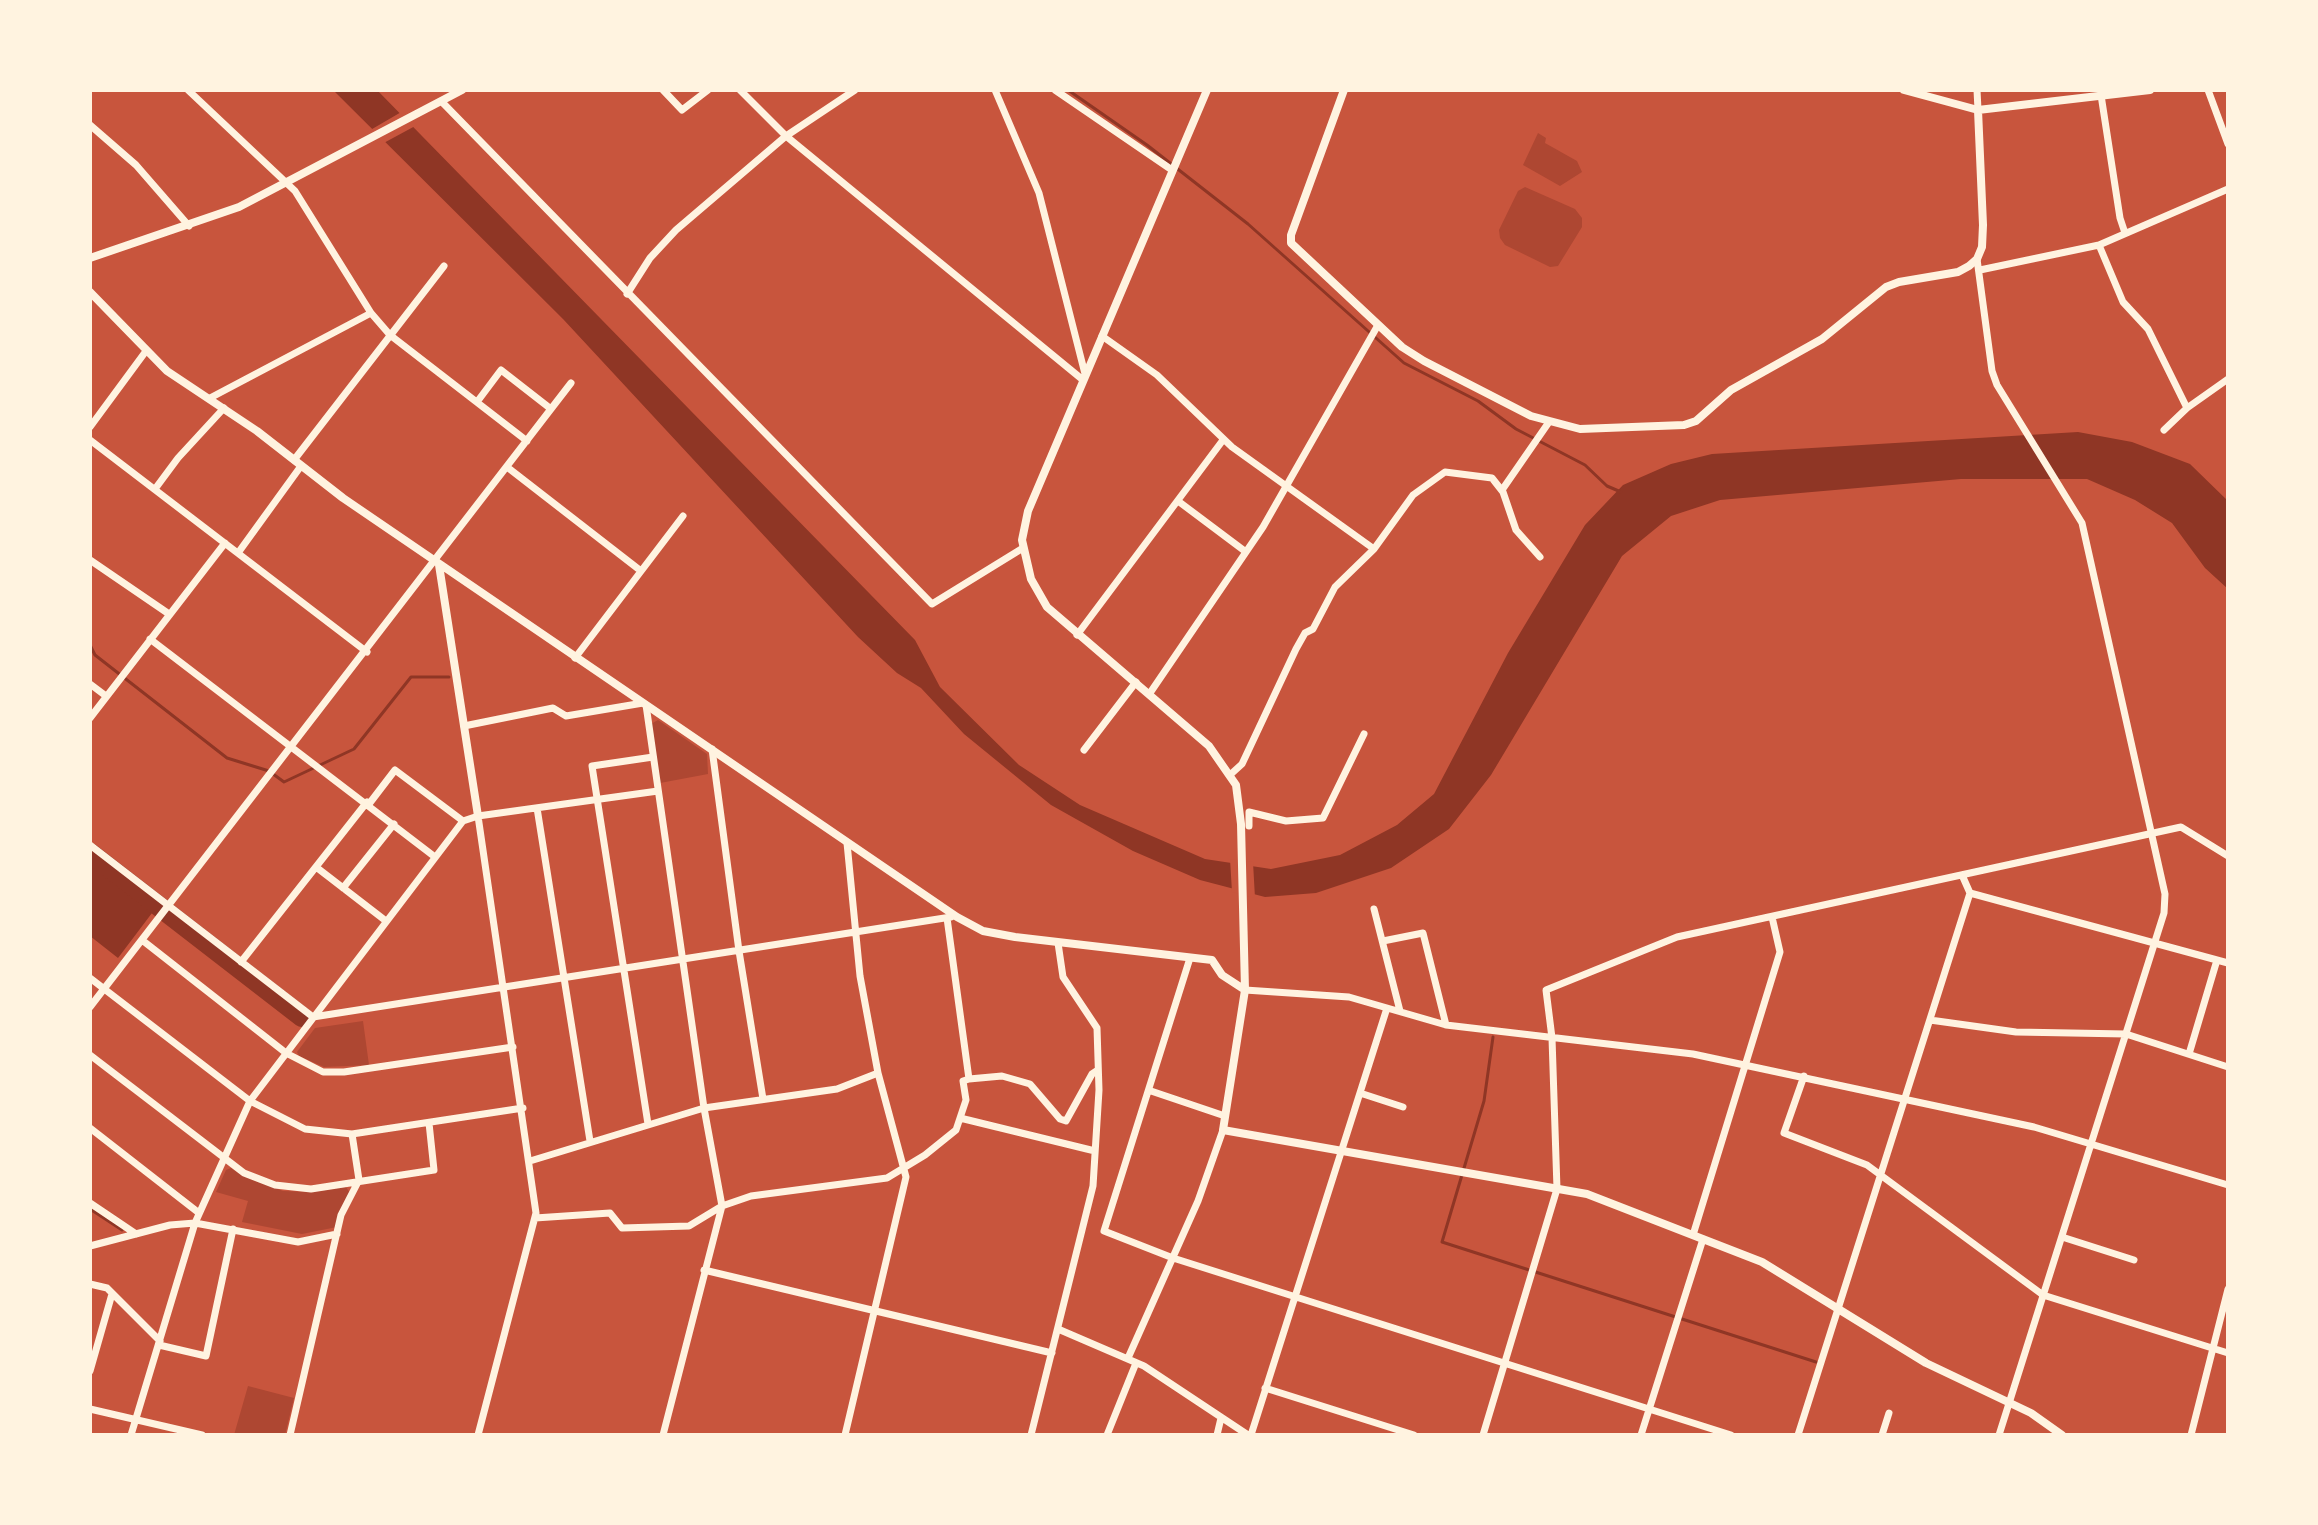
<!DOCTYPE html>
<style>
body{margin:0}
#map{position:relative;width:2318px;height:1525px;overflow:hidden;background:#c8553d;font-family:Jost,sans-serif}
canvas{display:block}
.frame{position:absolute;inset:0;border:92px solid #fff3e0;pointer-events:none}
</style>
<div id="map">
<canvas width="2318" height="1525"></canvas>
<div class="frame"></div>
</div>
<script>
const ctx = document.querySelector('canvas').getContext('2d');
ctx.lineJoin = 'round';
function fillPath(path, color) { ctx.fillStyle = color; ctx.fill(path, 'evenodd'); }
const shape = rows => new Path2D(rows.map(r => 'M' + r).join(''));
function stroke(path, color, width, dash) { ctx.strokeStyle = color; ctx.lineWidth = width; ctx.lineCap = dash ? 'butt' : 'round'; ctx.setLineDash(dash || []); ctx.stroke(path); }
fillPath(shape([
 [1538,133,1546,138,1545,143,1577,161,1582,172,1560,186,1523,165],
 [1525,187,1575,209,1582,218,1582,227,1558,266,1550,267,1505,245,1500,238,1499,230,1518,191],
 [658,720,707,754,708,774,660,783,651,724],
 [363,1021,369,1065,324,1067,299,1056,297,1052,315,1028],
 [231,1168,243,1176,283,1191,312,1192,346,1187,350,1193,337,1227,302,1234,242,1222,248,1201,216,1192,226,1170],
 [248,1386,294,1398,285,1435,234,1435]
]), '#ae4732');
fillPath(shape([
 [333,90,377,90,915,640,940,687,1019,765,1080,805,1205,859,1271,869,1340,855,1397,825,1434,794,1508,653,1585,525,1623,485,1671,464,1712,454,2078,432,2132,442,2190,464,2228,501,2228,589,2205,568,2172,523,2135,500,2087,479,1961,479,1720,500,1671,516,1622,556,1491,775,1449,829,1391,868,1316,893,1265,897,1200,880,1133,851,1051,805,964,734,921,688,897,673,858,637,563,319],
 [90,864,152,913,118,958,90,936]
]), '#8f3625');
fillPath(shape([
 [403,111,417,125,380,145,367,132],
 [1230,859,1253,862,1255,898,1232,892]
]), '#c8553d');
stroke(shape([
 [1068,90,1147,145,1248,224,1404,363,1478,401,1516,429,1585,465,1607,486,1621,492],
 [90,645,95,655,227,758,269,771,284,782,354,749,411,677,449,677],
 [1493,1037,1484,1101,1442,1242,1816,1362],
 [90,1209,122,1230]
]), '#8f3625', 3);
stroke(shape([
 [90,853,302,1017]
]), '#8f3625', 20);
stroke(shape([
 [188,90,295,191,371,313,390,335,527,441],
 [663,90,682,110,708,90],
 [740,90,786,136,1083,380],
 [995,90,1039,193,1085,374],
 [1055,90,1172,170],
 [1977,90,1978,110],
 [2208,90,2228,144],
 [2101,95,2120,218,2125,233],
 [442,102,932,604,1023,548],
 [90,125,136,165,189,226],
 [2099,245,2123,302,2148,329,2187,408],
 [1977,259,1992,371,1997,385,2082,523,2165,894,2164,913,1999,1435],
 [1980,270,2099,245,2228,189],
 [627,294,650,258,676,230,786,136,855,90],
 [1102,336,1157,375,1232,447,1374,549],
 [210,398,371,313],
 [477,402,501,370,551,409],
 [90,427,146,351],
 [2164,430,2187,408,2228,379],
 [90,440,367,652],
 [294,460,444,266],
 [507,467,641,571],
 [155,489,178,458,224,408],
 [1502,490,1549,422],
 [1178,501,1246,552],
 [238,553,301,466],
 [90,560,169,614],
 [1077,635,1223,440],
 [150,639,435,857],
 [575,658,683,516],
 [90,684,106,696],
 [1150,693,1263,527,1378,325],
 [646,705,704,1108,722,1206,663,1435],
 [90,718,225,543],
 [464,726,553,708,566,716,643,703],
 [712,749,739,951,763,1099],
 [1084,750,1136,682],
 [1231,774,1242,764,1296,649,1305,633,1313,629,1335,587,1374,549,1413,495,1445,472,1492,478,1503,492,1516,530,1540,557],
 [369,804,395,770,463,821],
 [537,808,590,1141],
 [1249,826,1249,812,1286,821,1323,818,1364,734],
 [90,845,313,1017],
 [316,867,386,921],
 [343,888,394,824],
 [1970,893,2228,963],
 [1374,909,1400,1011],
 [142,940,286,1053,323,1072,344,1072,513,1047],
 [1383,941,1423,933,1446,1025],
 [1190,958,1104,1231,1173,1258,1731,1435],
 [241,962,367,802],
 [90,978,250,1101,305,1129,352,1134,523,1108],
 [1245,990,1349,997,1446,1025,1693,1054,2034,1127,2228,1185],
 [90,1007,571,383],
 [313,1017,951,917],
 [1930,1020,2016,1032,2126,1034,2228,1067],
 [2189,1054,2217,960],
 [90,1055,244,1173,275,1185,311,1189,434,1170,429,1123],
 [1804,1076,1784,1133,1867,1165,2043,1295,2228,1353],
 [969,1079,1002,1076,1030,1084,1060,1119,1066,1121,1092,1074,1098,1070],
 [1151,1091,1225,1116],
 [1360,1093,1403,1107],
 [960,1118,1095,1151],
 [648,1124,592,766,653,757],
 [90,1128,199,1213],
 [530,1161,704,1108,837,1089,878,1073],
 [90,1203,136,1234],
 [535,1218,610,1213,622,1228,689,1226,722,1206,751,1196,887,1178,925,1155,956,1130,966,1100,963,1081,969,1079,947,918],
 [1693,1235,1780,952,1772,917],
 [2062,1237,2134,1260],
 [90,1246,170,1225,195,1223,298,1242,337,1234],
 [704,1270,1052,1353],
 [90,1284,107,1288,160,1341],
 [1058,1329,1144,1366,1248,1435],
 [159,1345,206,1356,233,1229],
 [1128,1358,1198,1201,1223,1130],
 [90,1371,112,1294],
 [1265,1388,1414,1435],
 [90,1409,202,1435],
 [131,1435,195,1223,250,1101,463,821,478,816,658,791],
 [290,1435,341,1215,359,1180,352,1134],
 [478,1435,536,1213,478,816],
 [845,1435,906,1177,878,1073,860,976,847,843],
 [1031,1435,1093,1186,1099,1090,1097,1028,1063,977,1058,943],
 [1107,1435,1136,1363],
 [1217,1435,1221,1418],
 [1251,1435,1387,1008],
 [1483,1435,1557,1189,1552,1038,1546,990,1677,937,2181,827,2228,856],
 [1641,1435,1703,1239],
 [1798,1435,1970,893,1962,875],
 [1882,1435,1889,1413],
 [2191,1435,2228,1289]
]), '#fff3e0', 7);
stroke(shape([
 [1207,90,1028,511,1022,540,1031,579,1047,607,1209,746,1236,785,1241,824,1245,990,1223,1130,1587,1194,1762,1262,1926,1363,2031,1413,2062,1435],
 [1344,90,1291,235,1291,243,1402,347,1424,361,1531,416,1580,429,1684,425,1696,421,1731,390,1822,339,1886,287,1899,282,1958,272,1969,266,1977,259,1982,247,1983,225,1978,110],
 [1904,90,1978,110,2150,90],
 [90,258,239,207,462,90],
 [90,292,167,371,257,431,343,498,957,917,983,931,1015,937,1212,960,1222,975,1245,990],
 [439,565,478,816]
]), '#fff3e0', 8);
</script>
